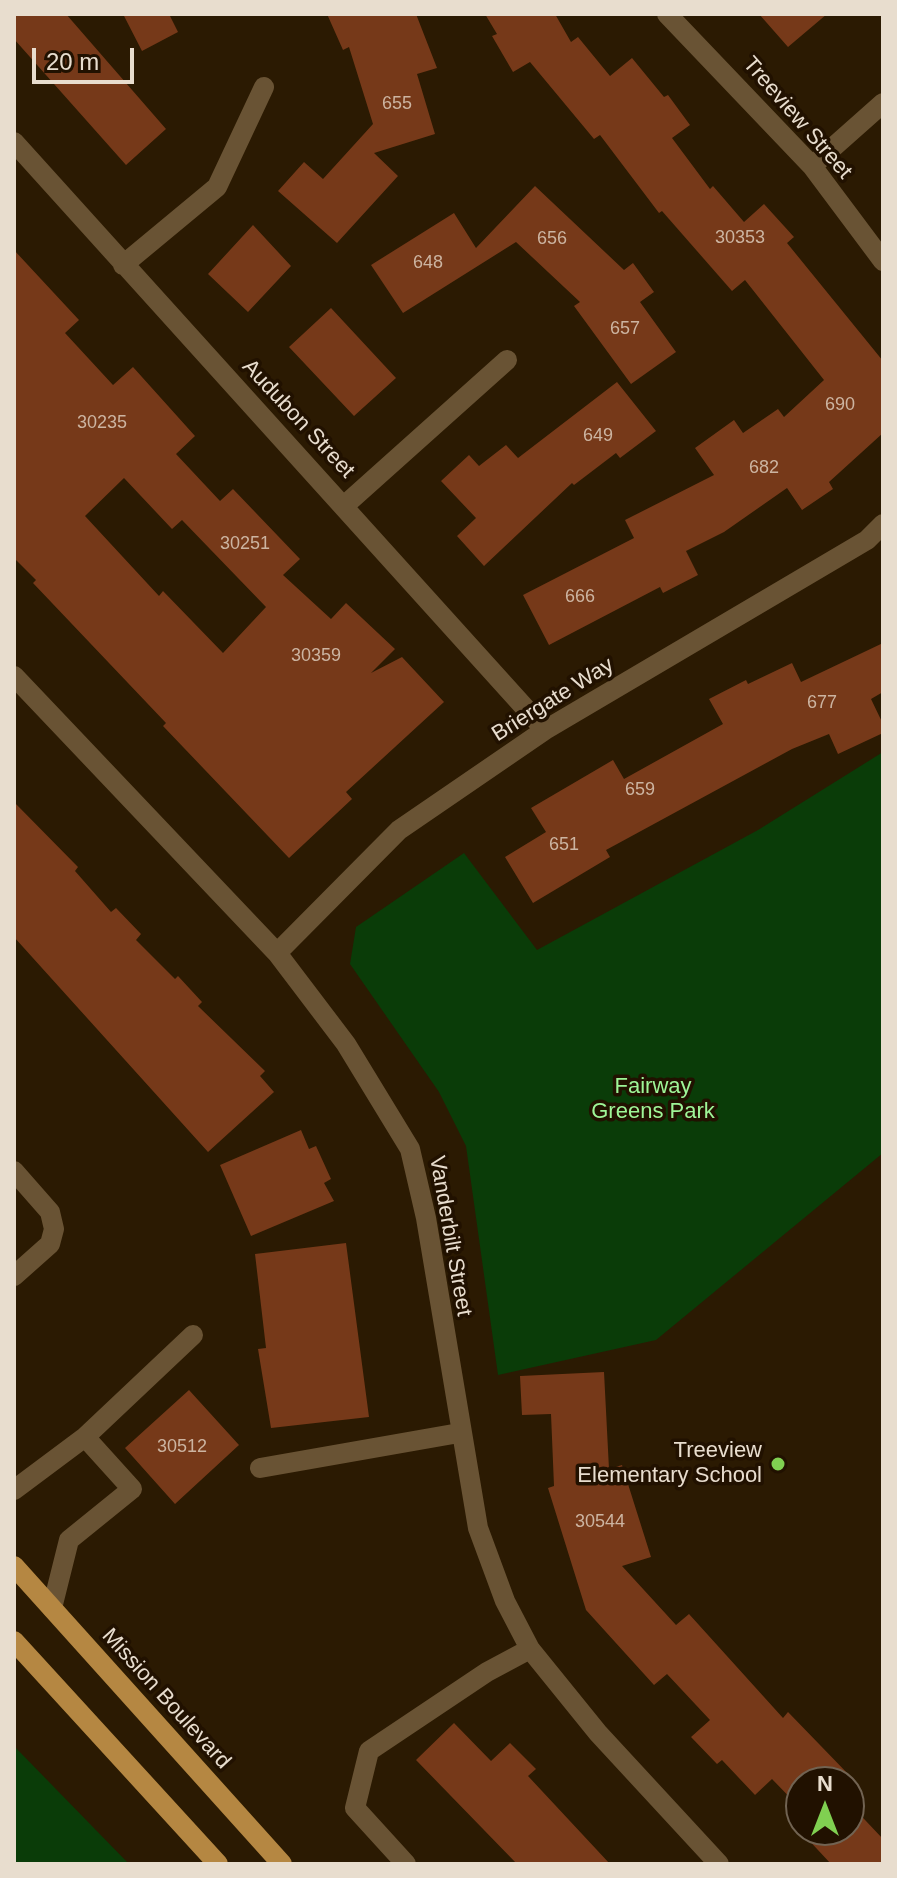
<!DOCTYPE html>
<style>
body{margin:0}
#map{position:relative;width:897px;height:1878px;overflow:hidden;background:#2b1a02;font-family:Helvetica,sans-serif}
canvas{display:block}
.frame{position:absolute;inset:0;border:16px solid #e8ddce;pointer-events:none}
.north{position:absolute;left:785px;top:1766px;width:80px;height:80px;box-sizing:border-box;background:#211100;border:2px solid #716352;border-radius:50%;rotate:0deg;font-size:22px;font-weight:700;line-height:32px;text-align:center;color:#e8ddce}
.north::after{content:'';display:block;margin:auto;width:28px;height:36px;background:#80d051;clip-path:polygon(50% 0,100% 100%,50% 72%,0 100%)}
.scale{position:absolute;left:32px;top:48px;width:102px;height:36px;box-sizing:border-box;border:4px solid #e8ddce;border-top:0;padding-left:10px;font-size:24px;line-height:28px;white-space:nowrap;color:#e8ddce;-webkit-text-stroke:6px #211100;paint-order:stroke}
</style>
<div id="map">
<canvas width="897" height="1878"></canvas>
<div class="frame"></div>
<div class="north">N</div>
<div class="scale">20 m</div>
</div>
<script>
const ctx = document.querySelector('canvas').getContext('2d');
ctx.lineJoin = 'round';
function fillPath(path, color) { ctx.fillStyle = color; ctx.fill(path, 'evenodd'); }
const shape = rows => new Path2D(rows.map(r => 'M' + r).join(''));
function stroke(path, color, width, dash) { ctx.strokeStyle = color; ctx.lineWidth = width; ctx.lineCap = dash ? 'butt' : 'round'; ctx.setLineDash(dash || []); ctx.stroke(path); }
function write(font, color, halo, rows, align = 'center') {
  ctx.font = font + ' Helvetica,sans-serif'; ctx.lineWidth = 7; ctx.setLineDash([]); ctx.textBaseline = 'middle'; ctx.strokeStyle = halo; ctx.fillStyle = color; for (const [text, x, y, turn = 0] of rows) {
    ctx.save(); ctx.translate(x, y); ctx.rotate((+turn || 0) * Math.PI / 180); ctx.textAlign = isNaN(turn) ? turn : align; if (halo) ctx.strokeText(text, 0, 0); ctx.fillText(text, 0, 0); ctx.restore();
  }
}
fillPath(shape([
 [883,752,883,1153,656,1340,498,1375,466,1146,439,1092,350,964,356,927,464,853,537,950,758,830],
 [14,1746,129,1864,14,1864]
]), '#0a3c08');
fillPath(shape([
 [14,14,66,14,166,129,126,165,14,39],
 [123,14,169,14,178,32,142,51],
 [327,14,416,14,437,68,417,74,435,134,374,153,398,176,337,243,278,191,304,162,323,179,373,124,349,47,343,50],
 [485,14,555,14,571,42,578,37,610,76,632,58,664,97,668,95,690,125,672,138,710,189,713,186,744,222,764,204,794,237,787,243,883,361,883,433,829,482,833,489,802,510,787,488,724,532,686,551,698,575,663,593,660,587,549,645,523,595,634,538,625,520,714,475,695,448,734,420,743,433,778,409,784,417,824,380,745,280,732,291,662,211,659,213,600,135,594,139,530,62,513,72,492,36,497,34],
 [759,14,827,14,788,47],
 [535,186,624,270,633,263,654,292,640,302,676,352,631,384,574,306,580,302,516,242,403,313,371,265,454,213,476,248],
 [253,225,291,266,248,312,208,274],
 [14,250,79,320,65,333,113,385,133,367,195,436,176,454,220,501,233,489,300,559,283,575,331,619,346,603,395,649,371,673,402,657,444,702,346,792,352,799,289,858,163,726,166,723,33,583,36,580,14,558],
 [124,478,172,529,182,520,266,607,223,653,163,591,159,596,85,516],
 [331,308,396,378,354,416,289,347],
 [617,382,656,431,620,458,616,453,574,485,572,483,484,566,457,536,476,518,441,481,469,455,479,466,506,445,518,458],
 [883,643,883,692,871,699,883,724,883,733,838,754,829,734,792,749,606,850,610,857,533,903,505,857,546,832,531,808,613,760,624,779,723,724,709,699,746,680,748,684,792,663,801,682],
 [14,802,78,867,75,871,111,912,116,908,141,934,136,940,175,979,178,976,202,1002,198,1006,265,1071,260,1076,274,1092,208,1152,14,937],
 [301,1130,309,1149,316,1146,331,1179,324,1183,334,1201,251,1236,220,1165],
 [346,1243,369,1417,271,1428,258,1349,266,1348,255,1254],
 [604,1372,609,1469,622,1465,651,1557,622,1566,676,1625,689,1614,783,1718,788,1712,851,1777,846,1782,801,1782,801,1809,772,1779,755,1795,722,1760,717,1764,691,1737,710,1720,667,1674,654,1685,586,1610,548,1488,554,1486,551,1414,522,1415,520,1376],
 [189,1390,239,1445,175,1504,125,1448],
 [454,1723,491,1761,510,1743,536,1769,528,1776,610,1864,517,1864,416,1760],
 [849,1803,883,1839,883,1864,831,1864,804,1835,809,1830,849,1830]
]), '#763919');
stroke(shape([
 [667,14,812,166,883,261],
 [14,142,545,730],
 [812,166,883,103],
 [123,265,217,187,264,87],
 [345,505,507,360],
 [14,676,277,953,346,1044,410,1149,426,1218,478,1528,505,1601,530,1649,598,1733,719,1864],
 [277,953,399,830,545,730,867,540,883,524],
 [14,1171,50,1212,54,1229,50,1244,14,1276],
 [85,1437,193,1335],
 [260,1468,459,1433],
 [14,1490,85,1437,132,1489,69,1540,52,1608],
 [406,1864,355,1808,369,1751,487,1672,530,1649]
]), '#695334', 20);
stroke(shape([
 [14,1566,282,1864],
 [14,1641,218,1864]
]), '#b58742', 20);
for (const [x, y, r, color] of [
 [778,1464,8,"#80d051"]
]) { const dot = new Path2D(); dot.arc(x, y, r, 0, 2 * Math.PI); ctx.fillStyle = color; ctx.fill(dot); stroke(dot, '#211100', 3); }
write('18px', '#ccb4a1', null, [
 ["655",397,104],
 ["30353",740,238],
 ["656",552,239],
 ["648",428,263],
 ["657",625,329],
 ["690",840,405],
 ["30235",102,423],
 ["649",598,436],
 ["682",764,468],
 ["30251",245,544],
 ["666",580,597],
 ["30359",316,656],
 ["677",822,703],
 ["659",640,790],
 ["651",564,845],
 ["30512",182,1447],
 ["30544",600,1522]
]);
write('22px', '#e8ddce', '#211100', [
 ["Treeview Street",797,118,49],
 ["Audubon Street",298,419,47],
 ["Briergate Way",553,700,-32],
 ["Vanderbilt Street",450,1236,80],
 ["Mission Boulevard",166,1699,48]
]);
write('22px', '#9ef597', '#211100', [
 ["Fairway",653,1087],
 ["Greens Park",653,1112]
]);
write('22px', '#e8ddce', '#211100', [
 ["Treeview",762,1451],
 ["Elementary School",762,1476]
], 'right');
</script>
